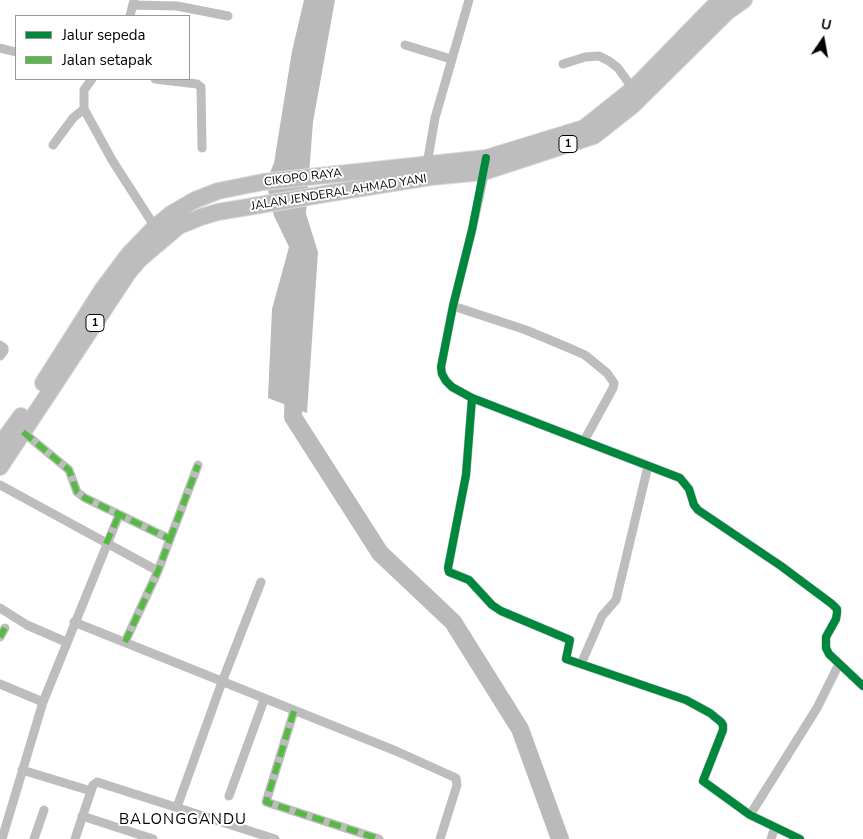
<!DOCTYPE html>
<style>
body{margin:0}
#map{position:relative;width:863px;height:839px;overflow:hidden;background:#fff;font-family:"Nunito Sans",sans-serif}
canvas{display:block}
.legend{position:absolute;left:15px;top:15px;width:175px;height:65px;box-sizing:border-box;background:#fff;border:1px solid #999;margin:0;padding:6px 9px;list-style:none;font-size:15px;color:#000}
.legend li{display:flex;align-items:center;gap:10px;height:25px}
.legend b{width:25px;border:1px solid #999}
.north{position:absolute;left:798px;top:15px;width:50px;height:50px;-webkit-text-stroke:4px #fff;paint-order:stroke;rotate:12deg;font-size:14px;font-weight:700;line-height:20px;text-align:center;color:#000}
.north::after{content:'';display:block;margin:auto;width:18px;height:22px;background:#000;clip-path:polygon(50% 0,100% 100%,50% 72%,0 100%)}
</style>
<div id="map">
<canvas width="863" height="839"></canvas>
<ul class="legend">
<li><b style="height:6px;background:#00873e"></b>Jalur sepeda</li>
<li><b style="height:6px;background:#58b947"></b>Jalan setapak</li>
</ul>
<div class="north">U</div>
</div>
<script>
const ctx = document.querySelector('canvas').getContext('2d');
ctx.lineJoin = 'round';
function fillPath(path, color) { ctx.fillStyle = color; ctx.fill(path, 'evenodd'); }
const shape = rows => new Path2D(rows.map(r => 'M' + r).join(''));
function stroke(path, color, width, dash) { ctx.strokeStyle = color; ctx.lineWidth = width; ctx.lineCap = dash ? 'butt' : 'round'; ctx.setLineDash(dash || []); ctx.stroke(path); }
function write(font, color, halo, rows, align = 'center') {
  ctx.font = font + ' "Nunito Sans",sans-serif'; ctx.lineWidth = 4; ctx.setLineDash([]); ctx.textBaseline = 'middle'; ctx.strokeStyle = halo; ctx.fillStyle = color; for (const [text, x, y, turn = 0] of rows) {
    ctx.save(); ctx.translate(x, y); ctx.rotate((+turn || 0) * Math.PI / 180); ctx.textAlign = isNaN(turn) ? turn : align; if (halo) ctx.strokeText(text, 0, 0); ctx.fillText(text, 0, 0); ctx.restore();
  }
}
fillPath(shape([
 [304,0,335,0,313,122,306,214,318,252,307,413,268,398,272,309,289,247,274,216,266,182,274,163,292,51]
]), '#bababa');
stroke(shape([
 [294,385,293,417,380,553,453,622,520,729,560,839]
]), '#bababa', 18);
const highway = shape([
 [43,383,102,290,129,254,155,227,171,214,195,200,218,191,263,182,486,158,584,128,633,89,714,6,723,0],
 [0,445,21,416],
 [0,467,128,273,139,260,179,226,201,217,218,212,343,191,431,177,484,172,594,136,632,106,727,12,744,0]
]);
stroke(highway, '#dbdbdb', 18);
stroke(shape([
 [133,5,177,6,228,16],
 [130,16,134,0],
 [405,45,451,59],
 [0,48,16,52],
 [563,64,585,57,599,56,609,61,618,68,633,89],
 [92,79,84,90,84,109,112,160,155,227],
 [155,79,197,84,201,87,202,148],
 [53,145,73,118,84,109],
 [427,164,435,118,469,0],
 [485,170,472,230,453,306,441,367,442,374,446,381,452,387,472,398,680,478,689,489,694,505,698,510,781,566,832,604,837,609,837,613,836,619,826,637,826,648,829,654,863,686],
 [453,306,526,330,569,348,585,355,607,373,614,383,613,388,584,441],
 [0,345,4,348,4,351,0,356],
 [472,398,466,475,448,568,449,572,469,580,492,605,501,611,570,640,566,659,686,700,710,713,721,722,723,725,723,730,703,781,750,815,800,839],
 [23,432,69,470,77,492,85,498,170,539,158,571,125,642],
 [0,485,158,571],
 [170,539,198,465],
 [0,608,27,625,66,642],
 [74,622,396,751,456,778,457,785,440,839],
 [0,637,5,628],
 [581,664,602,616,616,600,648,466],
 [0,684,43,702],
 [294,711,266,802,379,839],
 [22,770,91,791],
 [229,796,264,700],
 [177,807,222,682,261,582],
 [750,815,817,708,839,664],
 [82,816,153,839],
 [2,839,43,702,119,515],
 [34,839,44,810],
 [75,839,93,785,97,782,275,839],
 [771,839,775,827]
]), '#bdbdbd', 9);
stroke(highway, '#bdbdbd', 16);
stroke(shape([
 [23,432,69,470,77,492,85,498,170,539,158,571,125,642],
 [170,539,198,465],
 [106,544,119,515],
 [0,637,5,628],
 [294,711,266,802,379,839]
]), '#58b947', 6, [12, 6]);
stroke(shape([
 [486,158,472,230,453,306,441,367,442,374,446,381,452,387,472,398,680,478,689,489,694,505,698,510,781,566,832,604,837,609,837,613,836,619,826,637,826,648,829,654,863,686],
 [472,398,466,475,448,568,449,572,469,580,492,605,501,611,570,640,566,659,686,700,710,713,721,722,723,725,723,730,703,781,750,815,800,839]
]), '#00873e', 8);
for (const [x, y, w] of [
 [568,144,18],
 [95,323,18]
]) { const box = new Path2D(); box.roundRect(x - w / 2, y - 8.5, w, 17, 4); ctx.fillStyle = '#fff'; ctx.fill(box); stroke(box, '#000', 1); }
write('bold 11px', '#000', null, [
 ["1",568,144],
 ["1",95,323]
]);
write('12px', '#000', '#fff', [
 ["CIKOPO RAYA",303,178,-7],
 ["JALAN JENDERAL AHMAD YANI",339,193,-9]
]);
ctx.letterSpacing = '1px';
write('15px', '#000', '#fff', [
 ["BALONGGANDU",183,820]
]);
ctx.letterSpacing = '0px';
</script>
